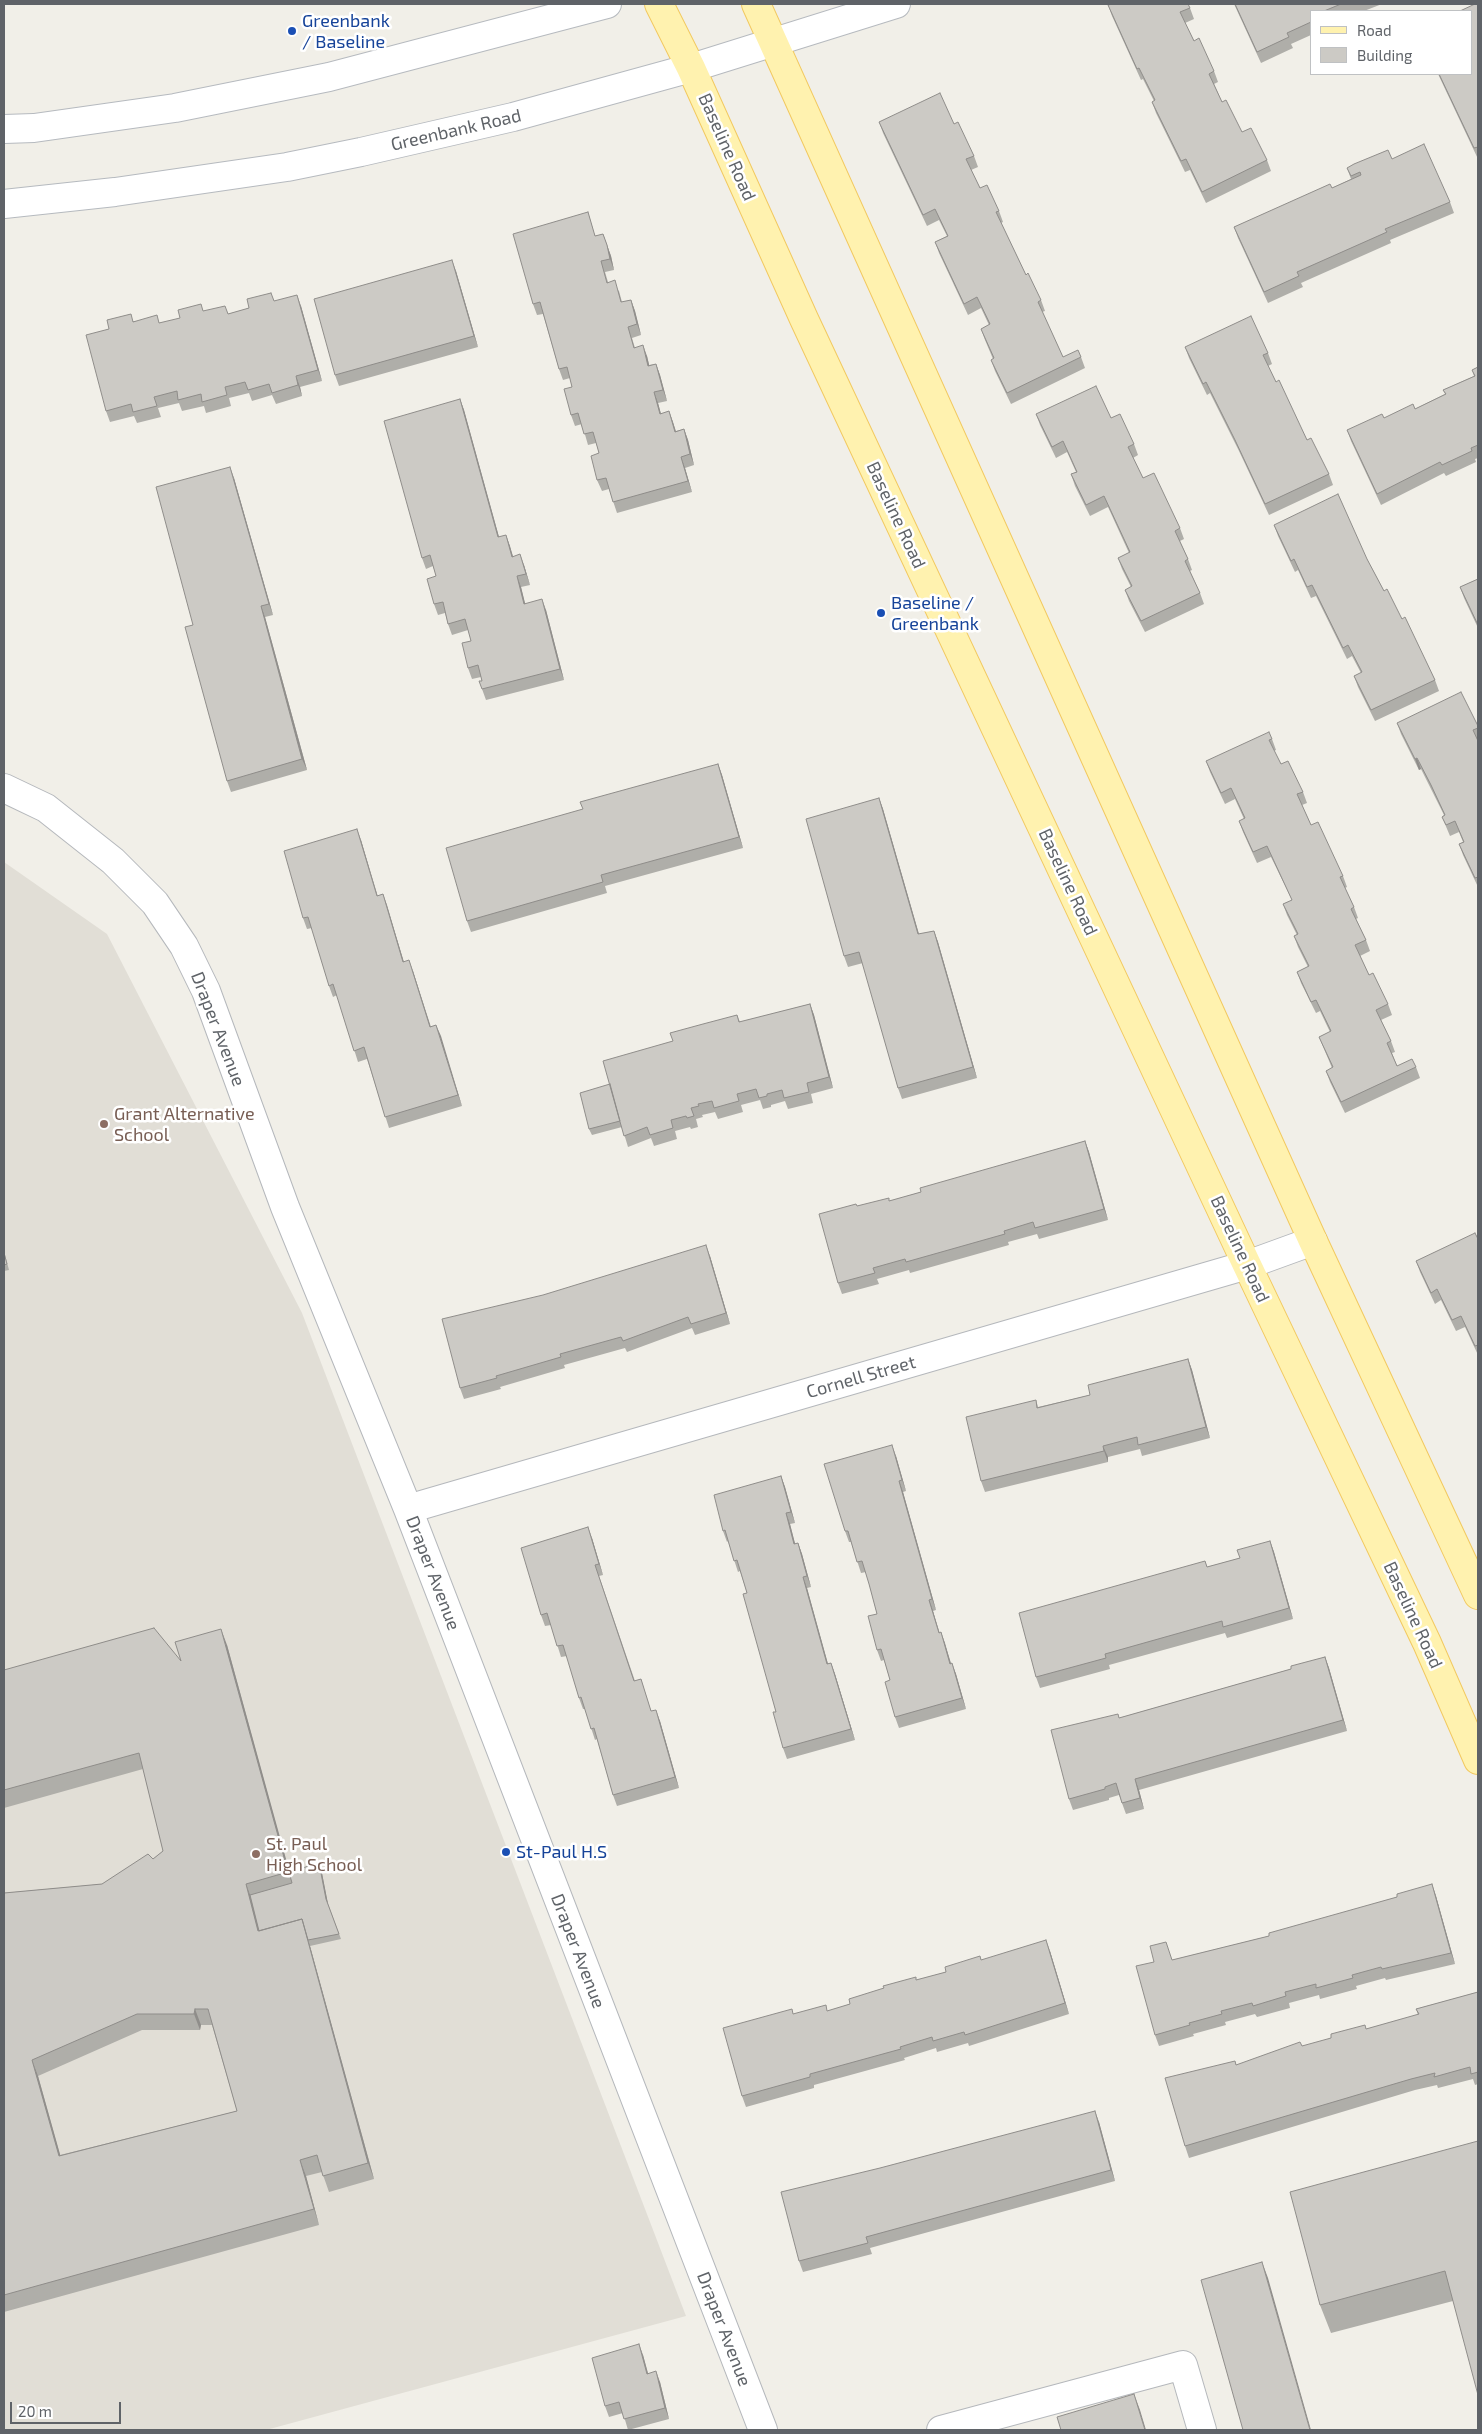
<!DOCTYPE html>
<style>
body{margin:0}
#map{position:relative;width:1482px;height:2434px;overflow:hidden;background:#f1efe8;font-family:"Exo 2",sans-serif}
canvas{display:block}
.frame{position:absolute;inset:0;border:5px solid #5f6368;pointer-events:none}
.legend{position:absolute;left:1310px;top:10px;width:162px;height:65px;box-sizing:border-box;background:#fff;border:1px solid #bfc1c3;margin:0;padding:6px 9px;list-style:none;font-size:15px;color:#5f6368}
.legend li{display:flex;align-items:center;gap:10px;height:25px}
.legend b{width:25px;border:1px solid #bfc1c3}
.scale{position:absolute;left:10px;top:2402px;width:111px;height:22px;box-sizing:border-box;border:2px solid #5f6368;border-top:0;padding-left:6px;font-size:15px;line-height:18px;white-space:nowrap;color:#5f6368;-webkit-text-stroke:4px #fff;paint-order:stroke}
</style>
<div id="map">
<canvas width="1482" height="2434"></canvas>
<div class="frame"></div>
<ul class="legend">
<li><b style="height:6px;background:#fff2af"></b>Road</li>
<li><b style="height:14px;background:#cccac5"></b>Building</li>
</ul>
<div class="scale">20 m</div>
</div>
<script>
const ctx = document.querySelector('canvas').getContext('2d');
ctx.lineJoin = 'round';
function fillPath(path, color) { ctx.fillStyle = color; ctx.fill(path, 'evenodd'); }
const shape = rows => new Path2D(rows.map(r => 'M' + r).join(''));
function stroke(path, color, width, dash) { ctx.strokeStyle = color; ctx.lineWidth = width; ctx.lineCap = dash ? 'butt' : 'round'; ctx.setLineDash(dash || []); ctx.stroke(path); }
function write(font, color, halo, rows, align = 'center') {
  ctx.font = font + ' "Exo 2",sans-serif'; ctx.lineWidth = 5; ctx.setLineDash([]); ctx.textBaseline = 'middle'; ctx.strokeStyle = halo; ctx.fillStyle = color; for (const [text, x, y, turn = 0] of rows) {
    ctx.save(); ctx.translate(x, y); ctx.rotate((+turn || 0) * Math.PI / 180); ctx.textAlign = isNaN(turn) ? turn : align; if (halo) ctx.strokeText(text, 0, 0); ctx.fillText(text, 0, 0); ctx.restore();
  }
}
fillPath(shape([
 [4,862,107,934,302,1313,686,2316,266,2430,4,2430]
]), '#e1ded6');
const street = shape([
 [4,788,46,808,113,861,155,903,184,946,206,991,285,1207,408,1509,763,2430],
 [408,1509,1247,1265,1313,1241],
 [941,2430,1183,2365,1202,2430]
]);
const secondary = shape([
 [4,129,34,128,175,108,329,77,607,4],
 [4,204,115,192,287,167,361,152,513,117,691,68,896,4]
]);
const primary = shape([
 [659,4,691,68,804,319,1247,1265,1427,1643,1478,1760],
 [756,4,1313,1241,1478,1595]
]);
stroke(street, '#b5b8bc', 30);
stroke(secondary, '#b6babf', 30);
stroke(primary, '#f2c960', 30);
stroke(street, '#fff', 28);
stroke(secondary, '#fff', 28);
stroke(primary, '#fff2af', 28);
fillPath(shape([
 [1234,4,1382,4,1364,11,1311,11,1311,35,1291,44,1293,48,1261,63],
 [1478,4,1478,159,1438,74,1471,74],
 [1108,5,1190,8,1194,19,1185,23,1194,41,1214,71,1218,82,1214,84,1222,102,1242,132,1267,160,1271,171,1206,203,1190,170,1185,172,1156,113,1152,102,1154,101,1143,79,1141,80,1112,16],
 [879,122,954,124,974,156,978,167,971,170,980,188,999,211,1003,222,1001,223,1026,275,1041,300,1045,311,1042,312,1063,357,1081,357,1085,368,1011,404,995,371,991,360,993,359,985,340,981,329,989,325,981,308,968,315,939,253,935,242,947,236,939,220,927,226,883,133],
 [1392,159,1450,202,1454,213,1390,240,1391,243,1301,283,1303,287,1268,303,1238,238,1234,227,1332,188,1351,179,1347,168],
 [588,212,595,236,603,234,611,256,614,270,605,272,608,282,619,291,622,302,631,300,635,311,641,335,632,338,635,348,647,356,649,365,656,364,660,375,667,401,658,403,661,414,669,411,676,431,684,429,688,440,694,465,685,468,692,492,617,513,609,489,602,491,597,480,599,453,596,443,588,445,582,424,575,426,571,415,572,387,570,378,563,380,559,369,543,314,537,315,533,304],
 [456,271,478,347,339,386,335,375],
 [274,301,301,306,322,381,300,387,302,396,276,404,272,395,252,401,249,393,229,398,231,406,206,413,204,406,182,411,179,403,158,408,161,417,137,423,134,416,110,422,106,411,109,329,134,321,160,323,228,314],
 [1185,347,1268,353,1272,364,1268,366,1276,382,1307,440,1329,474,1333,485,1269,515,1239,451,1210,393,1207,395,1189,358],
 [1478,367,1478,458,1475,459,1476,462,1446,476,1444,473,1381,505,1351,441,1347,430,1415,409,1445,394,1443,390,1474,376,1472,370],
 [460,399,464,410,499,537,506,535,513,556,524,565,530,585,521,587,525,604,546,610,564,680,486,700,482,689,482,681,481,677,472,679,468,668,471,641,468,630,452,635,448,624,445,613,438,615,434,604,436,576,433,566,426,569,422,558],
 [1036,414,1111,418,1134,444,1138,455,1133,458,1143,478,1180,528,1184,539,1180,541,1188,559,1192,570,1190,571,1200,593,1204,604,1145,632,1129,601,1125,590,1131,587,1122,569,1118,558,1129,553,1108,507,1090,516,1075,486,1071,474,1076,472,1067,452,1056,458,1040,425],
 [234,478,273,615,265,617,307,770,231,792,227,781,193,625],
 [1274,525,1367,559,1384,591,1402,619,1435,680,1439,691,1375,721,1358,687,1354,676,1361,673,1352,656,1347,659,1316,596,1311,598,1298,570,1295,572,1278,536],
 [1478,579,1478,628,1464,598,1460,587],
 [1397,723,1478,726,1478,887,1463,855,1459,844,1463,842,1459,832,1450,836,1442,817,1444,815,1421,769,1419,770,1401,734],
 [1272,739,1276,750,1274,751,1281,764,1303,792,1307,803,1302,805,1311,825,1343,876,1347,887,1345,888,1354,907,1358,918,1356,919,1366,940,1370,951,1360,956,1369,975,1388,1004,1392,1015,1381,1020,1391,1041,1395,1052,1392,1053,1397,1066,1416,1067,1420,1078,1345,1113,1330,1082,1326,1071,1332,1068,1319,1037,1330,1032,1320,1011,1316,1013,1301,983,1297,972,1308,967,1298,947,1294,936,1297,935,1287,915,1283,904,1292,900,1271,857,1257,863,1243,832,1239,821,1244,819,1235,799,1225,804,1210,772,1206,761],
 [718,764,722,775,743,848,605,886,607,893,471,932,467,921],
 [879,798,883,809,919,934,934,931,938,942,977,1078,902,1099,898,1088,863,963,848,967,844,956],
 [361,840,377,896,383,894,404,962,413,971,431,1027,436,1025,462,1106,389,1128,367,1059,358,1062,337,995,333,997,329,986,312,928,307,929,303,918],
 [810,1004,814,1015,833,1088,811,1094,813,1103,788,1109,785,1101,771,1105,771,1107,763,1109,760,1100,741,1105,743,1112,718,1119,715,1112,702,1115,703,1117,696,1119,698,1127,691,1129,690,1127,675,1131,677,1139,654,1146,651,1138,628,1147,622,1127,592,1135,589,1129,610,1084,673,1041,737,1015,740,1022],
 [1085,1141,1089,1152,1108,1220,1039,1239,1037,1234,1008,1242,1009,1245,910,1273,909,1270,877,1279,879,1284,842,1294,838,1283,857,1206,890,1201,921,1192],
 [1478,1239,1478,1355,1465,1327,1456,1331,1441,1300,1435,1304,1420,1272,1416,1261],
 [4,1251,9,1270,4,1271],
 [710,1256,730,1324,695,1335,692,1328,627,1352,625,1348,564,1365,565,1368,500,1387,501,1389,464,1399,460,1388],
 [1188,1359,1192,1370,1210,1438,1142,1456,1140,1449,1108,1457,1108,1462,985,1492,981,1481,1036,1400,1038,1407,1090,1395],
 [896,1456,906,1491,903,1492,936,1610,933,1611,939,1633,941,1632,951,1663,956,1674,966,1709,899,1728,895,1717,890,1680,884,1660,881,1661,877,1650,877,1614,866,1572,861,1573,851,1542,849,1542,845,1531],
 [781,1476,785,1487,795,1523,790,1524,795,1544,798,1543,802,1554,811,1587,807,1588,828,1664,831,1663,835,1674,855,1740,787,1759,783,1748,776,1712,747,1593,740,1571,738,1572,728,1541,727,1542,723,1531],
 [592,1538,603,1575,599,1576,635,1681,641,1679,651,1711,660,1721,679,1788,617,1806,613,1795,597,1739,595,1740,585,1709,583,1709,579,1698,567,1656,561,1657,551,1625,545,1626,541,1615],
 [1270,1541,1274,1552,1293,1619,1227,1638,1225,1633,1109,1665,1110,1669,1040,1688,1036,1677,1205,1561,1207,1567,1240,1558],
 [227,1645,289,1872,319,1863,321,1868,328,1904,341,1939,310,1946,374,2179,329,2192,322,2172,306,2176,319,2225,4,2312,4,1893,102,1884,153,1859,163,1851,143,1769,4,1808,4,1670,181,1661],
 [201,2025,212,2025,237,2111,60,2155,38,2076,142,2030,200,2030],
 [1325,1657,1329,1668,1347,1731,1139,1790,1144,1809,1126,1814,1119,1795,1109,1798,1109,1800,1073,1810,1069,1799,1119,1718,1291,1669],
 [1432,1884,1436,1896,1455,1964,1386,1980,1385,1978,1356,1986,1357,1989,1320,1999,1319,1995,1289,2003,1290,2008,1257,2017,1255,2014,1225,2022,1226,2025,1193,2034,1194,2036,1159,2046,1155,2035,1172,1960,1269,1936,1397,1897],
 [1050,1951,1069,2014,969,2046,968,2043,937,2052,936,2048,904,2058,905,2060,814,2085,814,2088,746,2107,742,2096,794,2014,828,2011,850,2004,917,1980,946,1972,981,1960],
 [1478,1992,1478,2084,1475,2085,1473,2079,1438,2088,1437,2085,1415,2090,1189,2158,1185,2146,1235,2061,1236,2065,1418,2015,1416,2009],
 [1099,2122,1115,2181,870,2248,872,2254,803,2272,799,2261],
 [1478,2141,1453,2301,1331,2333,1320,2305],
 [643,2355,648,2373,660,2382,669,2419,628,2430,623,2413,609,2417,605,2406]
]), '#afaea9');
fillPath(shape([
 [603,234,611,256,614,270,610,259],
 [452,260,456,271,478,347,474,336],
 [297,295,301,306,322,381,318,370],
 [631,300,635,311,641,335,637,324],
 [643,345,647,356,652,377,648,366],
 [656,364,660,375,667,401,663,390],
 [296,376,300,387,302,396,298,385],
 [654,392,658,403,664,425,660,414],
 [460,399,464,410,502,548,498,537],
 [669,411,673,422,679,443,675,432],
 [684,429,688,440,694,465,690,454],
 [681,457,685,468,692,492,688,481],
 [230,467,234,478,273,615,269,604],
 [506,535,510,546,516,568,512,557],
 [520,554,524,565,530,585,526,574],
 [517,576,521,587,528,615,524,604],
 [542,599,546,610,564,680,560,669],
 [261,606,265,617,307,770,302,759],
 [1417,758,1421,769,1419,770,1415,759],
 [718,764,722,775,743,848,739,837],
 [879,798,883,809,922,945,918,934],
 [357,829,361,840,381,907,377,896],
 [383,894,387,905,407,973,403,962],
 [934,931,938,942,977,1078,973,1067],
 [409,960,413,971,434,1038,430,1027],
 [810,1004,814,1015,833,1088,829,1077],
 [436,1025,441,1036,462,1106,458,1095],
 [1085,1141,1089,1152,1108,1220,1104,1209],
 [706,1245,710,1256,730,1324,726,1313],
 [1188,1359,1192,1370,1210,1438,1206,1427],
 [892,1445,896,1456,906,1491,902,1480],
 [1103,1446,1108,1457,1108,1462,1104,1451],
 [781,1476,785,1487,795,1523,791,1512],
 [899,1481,903,1492,936,1610,932,1599],
 [786,1513,790,1524,798,1555,794,1544],
 [588,1527,592,1538,603,1575,599,1564],
 [1270,1541,1274,1552,1293,1619,1289,1608],
 [798,1543,802,1554,811,1587,807,1576],
 [803,1577,807,1588,831,1675,827,1664],
 [929,1600,933,1611,943,1644,939,1633],
 [221,1629,227,1645,294,1888,288,1872],
 [941,1632,945,1643,954,1675,950,1664],
 [1325,1657,1329,1668,1347,1731,1343,1720],
 [831,1663,835,1674,855,1740,851,1729],
 [952,1663,956,1674,966,1709,962,1698],
 [656,1710,660,1721,679,1788,675,1777],
 [1135,1779,1139,1790,1144,1809,1140,1798],
 [319,1863,321,1868,328,1904,326,1899],
 [246,1884,252,1900,262,1941,258,1931],
 [1432,1884,1436,1896,1455,1964,1451,1953],
 [302,1919,308,1935,308,1940,310,1946,374,2179,368,2163],
 [1046,1940,1050,1951,1069,2014,1065,2003],
 [195,2009,201,2025,200,2030,194,2014],
 [32,2060,38,2076,65,2172,59,2156],
 [1095,2111,1099,2122,1115,2181,1111,2170],
 [300,2160,306,2176,319,2225,314,2209],
 [1262,2262,1268,2278,1311,2430,1310,2430],
 [639,2344,643,2355,651,2385,647,2374],
 [656,2371,660,2382,669,2419,665,2408],
 [1134,2394,1140,2410,1146,2430,1145,2430]
]), '#8f8d8a');
const building = shape([
 [1112,4,1188,4,1190,8,1180,12,1194,41,1199,38,1214,71,1209,74,1222,102,1226,100,1242,132,1251,128,1267,160,1202,192,1186,159,1181,161,1152,102,1155,100,1139,68,1137,69,1108,5,1112,4],
 [1235,4,1341,4,1324,11,1311,11,1311,22,1287,33,1289,37,1257,52,1235,4],
 [1475,4,1478,4,1478,148,1478,147,1474,148,1439,74,1471,74,1471,11,1460,11,1475,4],
 [940,93,954,124,958,122,974,156,966,159,980,188,987,185,999,211,996,212,1026,275,1028,273,1041,300,1038,302,1063,357,1078,350,1081,357,1007,393,991,360,994,358,981,329,990,324,977,297,964,304,935,242,948,236,935,209,923,215,879,122,940,93],
 [1424,144,1450,202,1385,229,1387,232,1297,272,1299,276,1264,292,1234,227,1330,184,1332,188,1361,175,1360,172,1351,176,1347,168,1354,164,1388,150,1392,159,1424,144],
 [588,212,595,236,603,234,607,245,610,259,601,261,607,283,615,280,621,302,631,300,637,324,628,327,634,348,643,345,648,366,656,364,663,390,654,392,660,414,669,411,675,432,684,429,690,454,681,457,688,481,613,502,606,478,597,480,591,456,599,453,593,432,584,434,578,413,571,415,564,389,572,387,567,367,559,369,540,302,533,304,513,234,588,212],
 [452,260,474,336,335,375,314,299,452,260],
 [271,293,274,301,297,295,318,370,296,376,298,385,272,393,269,384,248,390,245,382,225,387,227,395,202,402,201,394,178,400,177,391,154,397,157,406,133,412,131,404,106,411,86,335,109,329,107,320,131,314,133,322,157,315,159,323,180,318,178,310,201,304,203,311,225,306,228,314,249,308,247,299,271,293],
 [1251,316,1268,353,1263,355,1276,382,1279,380,1307,440,1311,438,1329,474,1265,504,1235,440,1206,382,1203,384,1185,347,1251,316],
 [1478,367,1478,445,1471,448,1472,451,1442,465,1440,462,1377,494,1347,430,1382,414,1384,418,1413,404,1415,409,1446,394,1443,390,1475,376,1472,370,1478,367],
 [1096,386,1111,418,1120,414,1134,444,1128,447,1143,478,1154,473,1180,528,1175,531,1188,559,1185,561,1200,593,1141,621,1125,590,1132,586,1118,558,1130,552,1104,496,1086,505,1071,474,1077,472,1063,441,1052,447,1036,414,1096,386],
 [460,399,498,537,506,535,512,557,520,554,526,574,517,576,524,604,542,599,560,669,482,689,479,681,482,681,478,665,468,668,462,643,471,641,465,619,448,624,443,602,434,604,427,579,436,576,430,555,422,558,384,421,460,399],
 [230,467,269,604,261,606,302,759,227,781,185,627,193,625,156,487,230,467],
 [1338,494,1367,559,1384,591,1387,589,1402,619,1405,617,1435,680,1371,710,1354,676,1362,672,1348,645,1343,648,1312,585,1307,587,1294,559,1291,561,1274,525,1338,494],
 [1478,579,1478,625,1460,587,1478,579],
 [1461,692,1478,726,1478,728,1473,730,1478,741,1478,877,1475,878,1459,844,1464,842,1455,821,1446,825,1442,817,1445,815,1431,785,1417,758,1415,759,1397,723,1461,692],
 [1269,732,1272,739,1269,740,1281,764,1288,761,1303,792,1297,794,1311,825,1318,822,1343,876,1340,877,1354,907,1351,909,1366,940,1355,945,1369,975,1373,973,1388,1004,1376,1010,1391,1041,1387,1043,1397,1066,1412,1059,1416,1067,1341,1102,1326,1071,1333,1067,1319,1037,1331,1031,1316,1000,1311,1002,1297,972,1309,966,1294,936,1298,934,1283,904,1292,900,1267,846,1253,852,1239,821,1245,818,1231,788,1221,793,1206,761,1269,732],
 [718,764,739,837,601,875,603,882,467,921,446,848,583,809,580,802,718,764],
 [879,798,918,934,934,931,973,1067,898,1088,859,952,844,956,806,819,879,798],
 [357,829,377,896,383,894,403,962,409,960,430,1027,436,1025,458,1095,385,1117,364,1047,354,1051,333,984,329,986,308,917,303,918,284,851,357,829],
 [810,1004,829,1077,807,1083,809,1092,784,1098,782,1090,767,1094,767,1096,759,1098,756,1089,737,1094,739,1101,714,1108,712,1101,698,1104,699,1106,691,1108,694,1116,687,1118,686,1116,671,1120,673,1128,650,1135,647,1127,624,1136,603,1061,673,1041,670,1033,703,1024,737,1015,739,1022,810,1004],
 [610,1084,620,1121,589,1129,580,1093,610,1084],
 [1085,1141,1104,1209,1035,1228,1033,1222,1004,1231,1005,1234,906,1262,905,1259,873,1268,875,1273,838,1283,819,1214,856,1204,857,1206,889,1198,889,1201,921,1192,920,1188,1085,1141],
 [1475,1233,1478,1239,1478,1345,1475,1346,1461,1316,1452,1320,1437,1289,1431,1293,1416,1261,1475,1233],
 [706,1245,726,1313,691,1324,688,1317,623,1341,621,1337,560,1354,561,1357,496,1376,497,1378,460,1388,442,1319,543,1295,706,1245],
 [4,1253,7,1264,4,1265,4,1253],
 [1188,1359,1206,1427,1138,1445,1137,1437,1103,1446,1104,1451,981,1481,966,1417,1036,1400,1037,1408,1090,1395,1088,1385,1188,1359],
 [892,1445,902,1480,899,1481,932,1599,929,1600,939,1633,941,1632,950,1664,952,1663,962,1698,895,1717,885,1682,890,1680,881,1649,877,1650,868,1616,877,1614,869,1584,862,1561,857,1562,848,1531,845,1531,824,1464,892,1445],
 [781,1476,791,1512,786,1513,794,1544,798,1543,807,1576,803,1577,827,1664,831,1663,851,1729,783,1748,773,1712,776,1712,743,1594,747,1593,737,1560,734,1561,725,1530,723,1531,714,1495,781,1476],
 [588,1527,599,1564,595,1565,634,1681,641,1679,651,1711,656,1710,675,1777,613,1795,594,1728,591,1729,581,1697,579,1698,563,1645,557,1646,547,1613,541,1615,521,1548,588,1527],
 [1270,1541,1289,1608,1223,1627,1222,1621,1105,1654,1106,1658,1036,1677,1019,1613,1205,1561,1207,1567,1240,1558,1237,1550,1270,1541],
 [154,1628,181,1661,175,1642,221,1629,288,1872,246,1884,258,1931,302,1919,368,2163,323,2176,317,2155,300,2160,314,2209,4,2295,4,1893,102,1884,148,1854,153,1859,163,1851,139,1753,4,1790,4,1670,154,1628],
 [195,2009,208,2009,237,2111,59,2156,32,2060,137,2014,194,2014,195,2009],
 [1325,1657,1343,1720,1135,1779,1140,1798,1122,1803,1116,1783,1105,1787,1105,1789,1069,1799,1051,1730,1118,1714,1119,1718,1291,1669,1291,1666,1325,1657],
 [319,1863,326,1899,339,1934,308,1940,302,1919,259,1931,250,1895,292,1883,289,1872,319,1863],
 [1432,1884,1451,1953,1382,1969,1381,1967,1352,1975,1353,1978,1316,1988,1316,1984,1285,1992,1286,1996,1253,2006,1252,2003,1221,2011,1222,2014,1189,2023,1190,2025,1155,2035,1136,1966,1154,1962,1150,1946,1166,1942,1172,1960,1269,1936,1269,1933,1397,1897,1397,1894,1432,1884],
 [1046,1940,1065,2003,965,2035,964,2032,933,2041,932,2037,900,2047,901,2049,810,2074,810,2077,742,2096,723,2028,792,2009,793,2014,826,2005,827,2011,850,2004,849,1999,884,1988,883,1986,916,1977,916,1980,946,1972,945,1967,980,1956,981,1960,1046,1940],
 [1478,1992,1478,2072,1471,2074,1470,2067,1434,2077,1435,2073,1411,2079,1185,2146,1165,2078,1235,2061,1236,2065,1300,2042,1302,2046,1331,2038,1331,2034,1365,2025,1366,2029,1419,2014,1416,2009,1478,1992],
 [1095,2111,1111,2170,866,2237,868,2243,799,2261,781,2192,880,2168,1095,2111],
 [1478,2141,1478,2395,1445,2271,1320,2305,1290,2192,1478,2141],
 [1262,2262,1310,2430,1243,2430,1201,2280,1262,2262],
 [639,2344,647,2374,656,2371,665,2408,624,2419,619,2402,605,2406,592,2358,639,2344],
 [1134,2394,1145,2430,1061,2430,1057,2417,1134,2394]
]);
fillPath(building, '#cccac5');
stroke(building, '#8f8d8a', 1);
for (const [x, y, r, color] of [
 [292,31,5,"#1a4fb4"],
 [881,613,5,"#1a4fb4"],
 [104,1124,5,"#8d6e63"],
 [506,1852,5,"#1a4fb4"],
 [256,1854,5,"#8d6e63"]
]) { const dot = new Path2D(); dot.arc(x, y, r, 0, 2 * Math.PI); ctx.fillStyle = color; ctx.fill(dot); stroke(dot, '#fff', 2); }
write('18px', '#164399', '#fff', [
 ["Greenbank",302,21],
 ["/ Baseline",302,42],
 ["Baseline /",891,603],
 ["Greenbank",891,624],
 ["St-Paul H.S",516,1852]
], 'left');
write('18px', '#5f6368', '#fff', [
 ["Greenbank Road",456,130,-13],
 ["Baseline Road",727,147,66],
 ["Baseline Road",896,515,65],
 ["Baseline Road",1068,882,65],
 ["Draper Avenue",218,1029,69],
 ["Baseline Road",1240,1249,65],
 ["Cornell Street",861,1377,-16],
 ["Draper Avenue",433,1573,69],
 ["Baseline Road",1413,1615,65],
 ["Draper Avenue",578,1951,69],
 ["Draper Avenue",724,2329,69]
]);
write('18px', '#785e54', '#fff', [
 ["Grant Alternative",114,1114],
 ["School",114,1135],
 ["St. Paul",266,1844],
 ["High School",266,1865]
], 'left');
</script>
